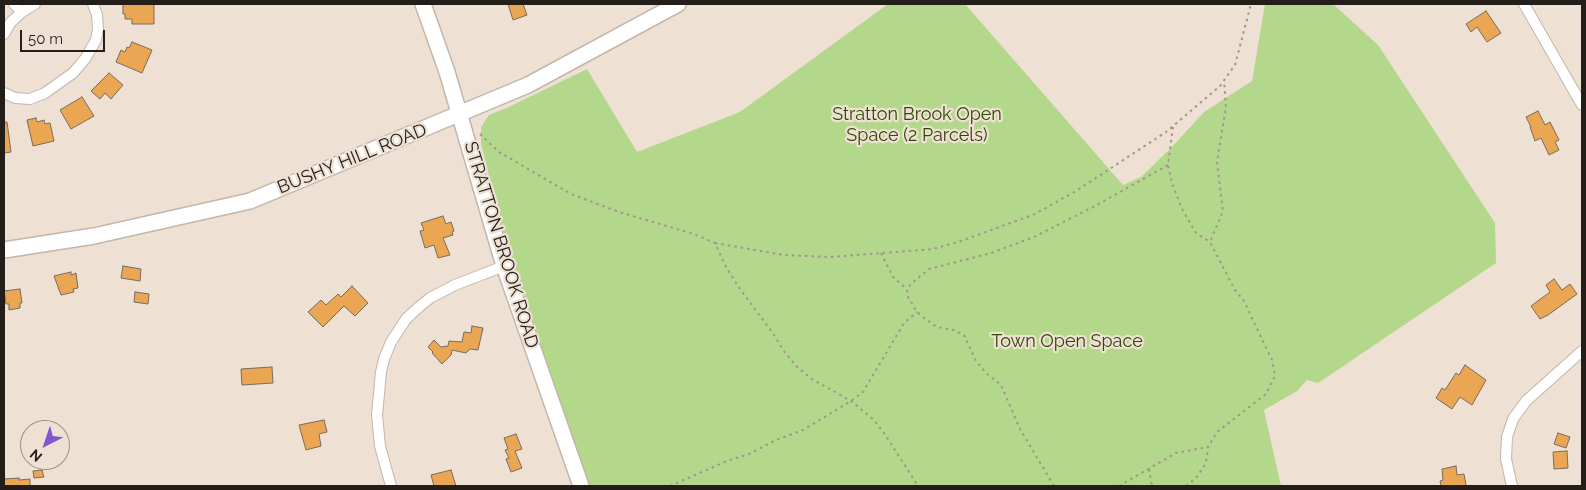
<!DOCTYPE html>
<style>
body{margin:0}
#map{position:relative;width:1586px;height:490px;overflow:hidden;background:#eee0d3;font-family:Raleway,sans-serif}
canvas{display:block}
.frame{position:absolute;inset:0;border:5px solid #231e19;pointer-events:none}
.north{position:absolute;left:20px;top:420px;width:50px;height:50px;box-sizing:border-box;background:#eee0d3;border:1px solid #9d9289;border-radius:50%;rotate:221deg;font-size:14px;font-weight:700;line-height:20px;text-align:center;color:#231e19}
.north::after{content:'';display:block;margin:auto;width:18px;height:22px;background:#8355ce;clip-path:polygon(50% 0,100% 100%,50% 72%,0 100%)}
.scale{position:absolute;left:20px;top:30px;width:85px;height:22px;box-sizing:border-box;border:2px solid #231e19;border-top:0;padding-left:6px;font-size:15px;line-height:18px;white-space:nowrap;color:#231e19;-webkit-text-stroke:4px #eee0d3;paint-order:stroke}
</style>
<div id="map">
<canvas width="1586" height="490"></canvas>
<div class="frame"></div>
<div class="north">N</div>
<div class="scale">50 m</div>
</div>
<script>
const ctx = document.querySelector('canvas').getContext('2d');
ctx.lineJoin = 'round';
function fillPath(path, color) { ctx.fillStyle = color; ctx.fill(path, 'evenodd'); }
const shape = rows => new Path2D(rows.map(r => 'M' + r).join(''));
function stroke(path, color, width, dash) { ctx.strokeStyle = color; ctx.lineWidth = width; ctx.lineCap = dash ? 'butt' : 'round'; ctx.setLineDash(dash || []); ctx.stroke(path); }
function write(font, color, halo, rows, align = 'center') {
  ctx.font = font + ' Raleway,sans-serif'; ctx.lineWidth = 4.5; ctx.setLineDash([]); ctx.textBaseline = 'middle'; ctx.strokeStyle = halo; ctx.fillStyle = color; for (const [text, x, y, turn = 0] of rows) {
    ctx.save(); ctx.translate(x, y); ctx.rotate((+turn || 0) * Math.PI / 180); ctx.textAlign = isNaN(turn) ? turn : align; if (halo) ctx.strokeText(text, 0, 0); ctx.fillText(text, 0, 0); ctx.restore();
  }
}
fillPath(shape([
 [888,4,965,4,1123,185,1141,177,1171,148,1204,112,1252,81,1265,4,1333,4,1378,45,1495,223,1496,263,1318,383,1307,380,1297,391,1264,410,1281,486,587,486,508,250,481,144,481,127,489,115,509,107,587,69,637,152,740,112]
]), '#b3d78b');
const building = shape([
 [123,4,154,4,154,24,132,24,132,19,125,19,125,14,123,14,123,4],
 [508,4,523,4,527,15,513,20,508,4],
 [1486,11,1501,33,1487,42,1477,27,1471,32,1466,24,1486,11],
 [132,42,152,50,142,73,116,62,121,50,125,52,127,47,129,48,132,42],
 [109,73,123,85,111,99,105,93,100,99,91,91,109,73],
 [82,97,94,116,71,129,60,110,82,97],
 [1538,111,1545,125,1550,122,1559,140,1555,142,1559,150,1549,155,1541,138,1535,141,1530,127,1531,127,1526,117,1538,111],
 [36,118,37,122,44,120,45,124,50,123,54,141,33,146,27,120,36,118],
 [4,122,7,122,11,152,4,153,4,122],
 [443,216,446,224,451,222,454,231,452,232,453,235,443,238,450,255,438,258,434,245,425,248,420,231,424,230,421,223,443,216],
 [123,266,141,269,140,281,121,278,123,266],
 [71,272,71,275,76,273,78,288,73,289,74,292,61,295,54,276,71,272],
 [1554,279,1562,290,1570,284,1577,294,1548,315,1540,319,1531,306,1550,292,1546,285,1554,279],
 [352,286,368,303,355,316,344,306,323,327,308,312,321,300,326,305,338,294,341,297,352,286],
 [20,289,22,303,20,303,20,308,9,310,9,304,6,304,4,291,20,289],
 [135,292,149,294,148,304,134,302,135,292],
 [472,326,483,328,478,350,470,349,466,353,452,350,451,355,442,364,432,353,433,352,428,347,434,340,441,347,448,346,449,341,462,342,464,332,471,333,472,326],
 [1465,365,1486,380,1472,405,1460,397,1452,409,1436,398,1442,388,1445,390,1456,373,1459,375,1465,365],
 [272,367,273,383,242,385,241,369,272,367],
 [324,420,327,432,319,434,321,446,306,450,299,425,324,420],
 [1558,433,1570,437,1566,448,1554,444,1558,433],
 [516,434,522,449,515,451,522,468,511,472,506,459,509,458,505,450,508,449,504,438,516,434],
 [1567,451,1568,468,1554,469,1553,452,1567,451],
 [1456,466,1457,475,1464,474,1466,485,1463,486,1441,486,1440,481,1443,480,1442,469,1456,466],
 [42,470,44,477,34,478,33,471,42,470],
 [451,470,456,486,434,486,431,475,451,470],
 [19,478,19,480,30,479,30,486,4,486,4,479,19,478]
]);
fillPath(building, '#eba653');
stroke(building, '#766b60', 1);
const street = shape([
 [14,4,22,12],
 [1524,4,1582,105],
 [4,34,11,22,22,12,35,4],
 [4,93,15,98,30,99,45,93,73,73,85,59,96,40,98,29,97,15,93,4],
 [391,486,380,446,377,415,381,372,384,359,391,342,406,319,419,307,430,298,455,285,504,266],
 [1512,486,1506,459,1507,437,1513,419,1526,401,1582,351]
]);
const secondary = shape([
 [423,4,447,72,504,266,581,486],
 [4,250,94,236,250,201,528,85,678,4]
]);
stroke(street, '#c3b6aa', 12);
stroke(secondary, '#c3b6aa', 18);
stroke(shape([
 [1173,127,1168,165,1172,183,1182,209,1196,233,1210,242],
 [480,134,499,152,571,194,619,212,694,234,715,243,726,267,740,289,772,332,784,351,796,366,812,379,851,401,874,420,884,433,918,486],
 [715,243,784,255,830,257,933,249,961,241,1035,214,1076,191,1166,132,1220,86,1235,65,1251,4],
 [881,253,893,277,907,289],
 [1149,469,1152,486],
 [670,486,727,461,749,454,776,440,803,430,851,401,863,392,904,323,917,312],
 [1054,486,1020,429,1001,385,987,374,976,361,964,335,954,330,937,327,924,318,917,312,908,297,907,289,912,283,929,269,991,253,1034,237,1095,206,1168,165],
 [1119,486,1176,453,1208,447],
 [1186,486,1196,478,1206,463,1208,447,1217,432,1266,394,1275,376,1272,360,1244,301,1235,290,1210,242,1223,211,1217,162,1226,107,1224,80]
]), '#a0968c', 2, [2.5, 4]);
stroke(street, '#fff', 10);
stroke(secondary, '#fff', 15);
write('18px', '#2f4804', '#eee0d3', [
 ["Stratton Brook Open",917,115],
 ["Space (2 Parcels)",917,136],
 ["Town Open Space",1067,342]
]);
write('18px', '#231e19', '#eee0d3', [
 ["BUSHY HILL ROAD",352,159,-22],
 ["STRATTON BROOK ROAD",501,245,73]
]);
</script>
